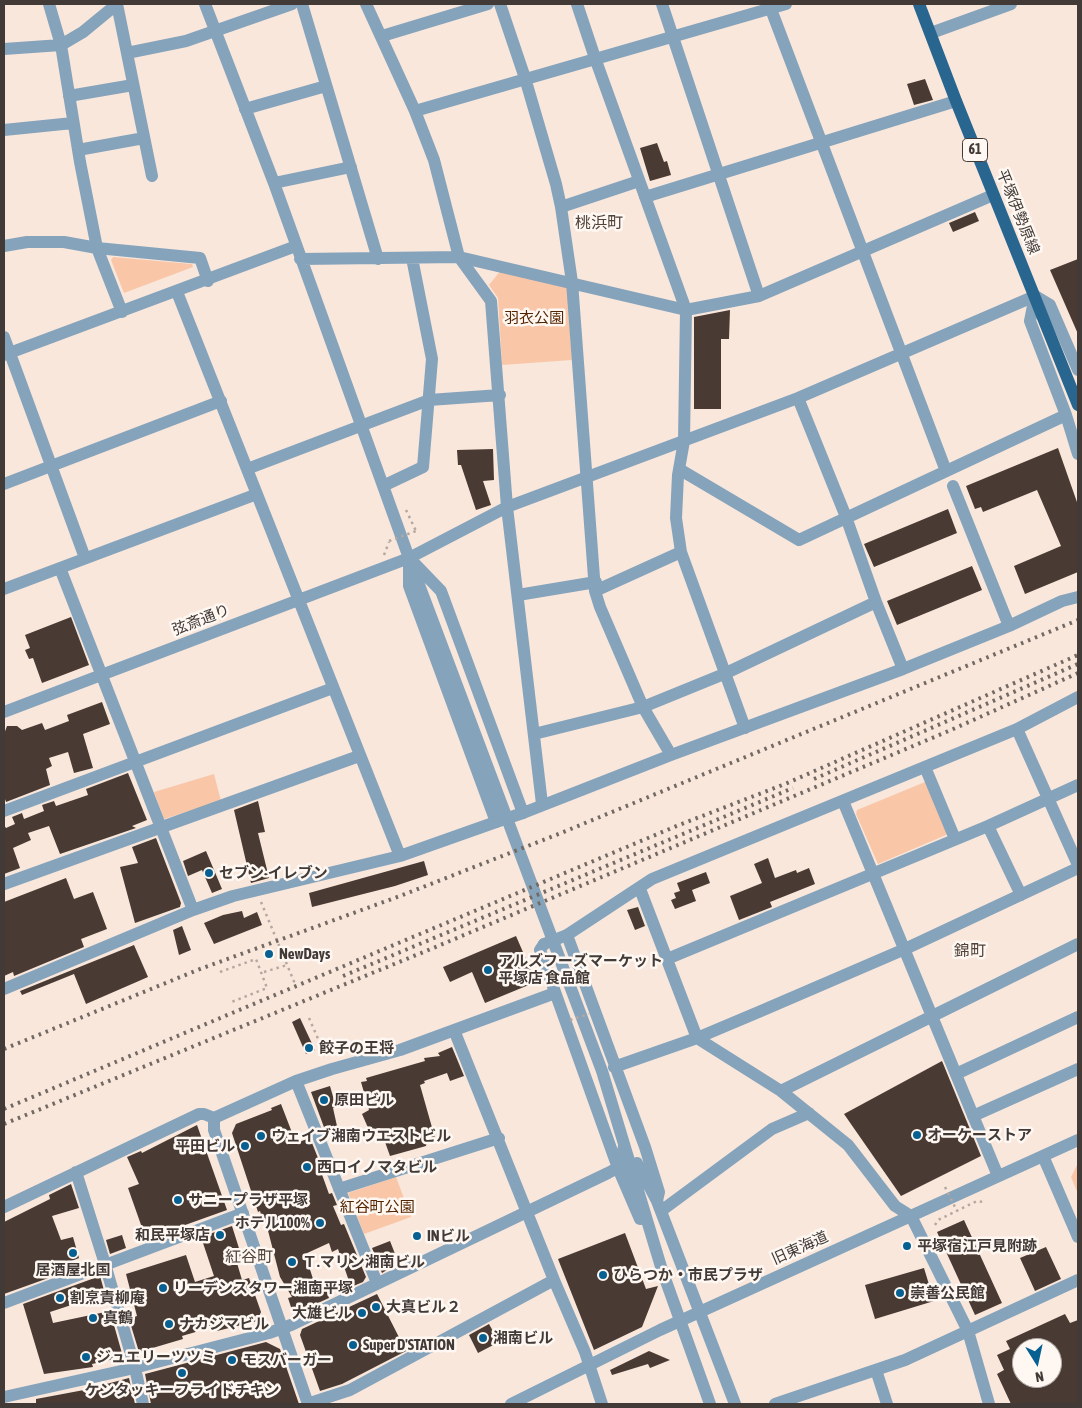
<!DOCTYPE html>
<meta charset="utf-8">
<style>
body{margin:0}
#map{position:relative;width:1082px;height:1408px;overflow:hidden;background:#f9e7dc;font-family:"Asap Condensed",sans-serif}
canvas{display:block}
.frame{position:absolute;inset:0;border:5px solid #413a36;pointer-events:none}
.north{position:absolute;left:1012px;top:1338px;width:50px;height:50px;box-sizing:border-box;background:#fef7f2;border:1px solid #b2aba7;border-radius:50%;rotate:170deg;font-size:14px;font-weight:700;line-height:20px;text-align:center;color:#413a36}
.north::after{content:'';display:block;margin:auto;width:18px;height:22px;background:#066091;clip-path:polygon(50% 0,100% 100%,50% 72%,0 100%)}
</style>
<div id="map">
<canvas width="1082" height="1408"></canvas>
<div class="frame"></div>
<div class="north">N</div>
</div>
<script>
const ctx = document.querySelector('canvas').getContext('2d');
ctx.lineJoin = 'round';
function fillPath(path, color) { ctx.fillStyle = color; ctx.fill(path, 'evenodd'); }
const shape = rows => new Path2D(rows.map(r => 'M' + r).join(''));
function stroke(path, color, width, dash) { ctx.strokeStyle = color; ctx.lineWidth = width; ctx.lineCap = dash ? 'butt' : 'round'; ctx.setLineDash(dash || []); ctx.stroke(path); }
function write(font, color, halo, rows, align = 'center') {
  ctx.font = font + ' "Asap Condensed","Noto Sans JP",sans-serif'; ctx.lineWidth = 5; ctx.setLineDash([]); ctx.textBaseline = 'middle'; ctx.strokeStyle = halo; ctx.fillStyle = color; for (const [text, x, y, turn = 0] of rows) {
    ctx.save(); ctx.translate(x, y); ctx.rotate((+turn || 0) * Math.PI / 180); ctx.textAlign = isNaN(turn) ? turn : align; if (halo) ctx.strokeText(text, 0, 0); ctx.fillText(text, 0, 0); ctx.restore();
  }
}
fillPath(shape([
 [113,257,192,264,193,267,124,293,111,260],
 [501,270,567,286,572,360,502,365,498,298,489,285],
 [214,774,221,801,164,819,154,792],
 [925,782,927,783,948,832,946,835,878,864,856,814,857,810],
 [1078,1163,1078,1194,1071,1177],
 [396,1177,411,1217,364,1234,348,1193]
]), '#f9c7a8');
fillPath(shape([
 [925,79,933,100,914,105,907,84],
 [657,143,664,162,667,161,671,175,650,181,640,148],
 [975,212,979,221,953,232,949,223],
 [1078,259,1078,334,1050,270],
 [730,310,729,339,721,339,721,409,694,409,694,317],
 [1058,448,1078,505,1078,572,1025,594,1014,566,1061,546,1037,490,983,512,981,507,975,509,966,486],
 [493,449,494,480,483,481,491,505,476,510,461,465,458,465,457,450],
 [948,509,957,533,874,567,864,544],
 [972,566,982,590,897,625,887,601],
 [71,617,89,665,42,683,33,658,29,659,25,650,30,648,25,635],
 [102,702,110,724,83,734,93,768,74,773,68,752,49,758,52,766,46,769,50,785,6,802,4,796,4,734,7,726,17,726,22,730,42,723,45,730,69,721,67,715],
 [128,773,147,820,132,826,136,828,60,854,49,826,28,833,31,840,13,848,20,868,4,874,4,825,6,828,15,824,12,817,22,813,24,819,44,811,42,805,54,801,56,806,88,795,86,789],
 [258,801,265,832,258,833,269,878,251,883,234,810],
 [156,838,181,903,180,907,135,923,120,867,138,863,132,847],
 [206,851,222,889,212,893,202,870,188,876,183,861],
 [768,858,775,878,796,870,797,873,809,868,815,884,770,902,772,907,739,920,730,896,762,883,754,864],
 [424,861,428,875,395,886,312,907,309,893],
 [706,872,710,883,692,890,696,901,675,909,671,900,676,898,674,893,680,891,677,883],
 [66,878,74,899,93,892,107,929,81,939,84,947,14,976,13,972,4,976,4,902],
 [638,907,645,926,635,930,627,910],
 [242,911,244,918,257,912,262,925,214,944,204,923,223,915],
 [182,926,191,950,179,955,173,930],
 [516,936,536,982,485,1003,472,972,450,982,443,967],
 [134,945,148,977,86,1004,74,974,22,995,20,991],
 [300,1018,315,1050,306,1054,292,1022],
 [452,1047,464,1076,450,1081,447,1073,424,1081,425,1083,420,1085,435,1138,427,1141,426,1146,390,1156,380,1128,369,1130,362,1114,369,1110,361,1082,367,1081,366,1078,425,1061,424,1058,440,1056,438,1053],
 [942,1061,981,1156,901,1196,844,1114],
 [330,1086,336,1107,333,1108,337,1126,325,1130,311,1092],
 [281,1104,296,1143,310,1138,322,1168,320,1169,329,1194,332,1193,337,1205,333,1206,341,1225,344,1224,366,1277,363,1282,351,1287,338,1249,332,1252,329,1243,305,1254,314,1282,323,1279,329,1298,296,1313,295,1309,292,1310,288,1298,292,1297,280,1277,266,1223,264,1224,260,1211,258,1212,232,1133,236,1124,272,1110,271,1108],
 [197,1125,227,1210,146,1239,128,1188,139,1184,127,1157,141,1151,142,1153],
 [71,1184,79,1208,52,1216,61,1240,73,1237,79,1258,52,1269,54,1276,4,1294,4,1222,50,1199,49,1195],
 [964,1220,1002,1303,975,1315,937,1232],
 [232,1226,243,1261,237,1263,242,1280,249,1278,261,1312,257,1321,217,1331,216,1326,182,1336,183,1339,139,1352,129,1319,137,1316,126,1274,186,1255,195,1282,214,1276,201,1237],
 [625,1233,646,1289,658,1286,642,1327,594,1350,558,1259],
 [122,1235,126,1248,110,1254,106,1240],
 [390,1241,399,1264,386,1267,387,1270,382,1273,372,1248],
 [1046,1247,1061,1279,1035,1291,1020,1258],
 [924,1268,934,1301,875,1319,865,1285],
 [100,1276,105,1294,50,1312,53,1323,110,1311,123,1357,92,1364,93,1367,44,1374,23,1304],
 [377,1294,406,1351,342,1384,320,1391,300,1335,302,1329],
 [1065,1314,1070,1323,1078,1320,1078,1404,1011,1404,997,1374,1004,1370,997,1355,1010,1349,1006,1341],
 [1022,1348,1052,1348,1052,1378,1022,1378],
 [489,1324,499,1342,478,1353,469,1335],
 [266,1342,280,1349,299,1404,151,1404,145,1374],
 [649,1351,670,1360,650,1368,648,1364,612,1375,610,1370],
 [129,1378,135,1404,36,1404,36,1399,84,1390]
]), '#493b33');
stroke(shape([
 [406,510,416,531],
 [384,555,389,542],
 [261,902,295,984],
 [220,972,256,959,267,988,229,1003],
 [264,972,287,965],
 [309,1018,326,1057],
 [935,1225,938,1220,977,1201,983,1202]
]), '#b6a8a0', 2.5, [2.5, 4]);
stroke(shape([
 [49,4,61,45,80,162,97,248,122,312],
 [117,4,152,176],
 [205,4,274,183,409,558,602,1071,662,1270,710,1404],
 [302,4,378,259],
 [366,4,415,111,434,160,459,257,491,301,507,507,542,804],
 [500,4,525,78,556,184,561,207,572,282,595,591,600,607,643,707,671,755],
 [577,4,595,58,686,310,684,441,678,475,676,518,681,552,745,728],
 [662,4,759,296],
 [769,4,946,471],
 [931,33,1011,4],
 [382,36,488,4],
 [4,49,61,45,83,32,117,4],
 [127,53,186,41,292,4],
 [69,96,133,85],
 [245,109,326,86],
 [415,111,786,4],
 [4,130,73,123],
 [78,150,144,138],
 [274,183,351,167],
 [645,197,956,101],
 [561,207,639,181],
 [4,246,27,242,64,242,97,248,200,258,208,281],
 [300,259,459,257,686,310,759,296,993,195],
 [177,292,400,856],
 [1035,296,1030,321,1066,415,1078,454],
 [1035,296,1050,305,1078,370],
 [4,337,85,558],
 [4,355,296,246],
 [798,398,846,517,876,602,903,669],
 [247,469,429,400,500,395],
 [679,469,799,540,1066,415],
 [4,484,221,401],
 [383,486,423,467,432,359,412,258],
 [953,486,1009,626],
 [415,564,441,591,523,813,671,755,903,669,1009,626,1062,601,1078,597],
 [60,568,193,910],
 [4,589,257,494],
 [595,591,681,552],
 [518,595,596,582],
 [4,712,409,558,507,507,798,398,1035,296],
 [1017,729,1078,865],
 [534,734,643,707,724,674,876,602],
 [925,767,955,839],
 [843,801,998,1176],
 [4,811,333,688],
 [988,826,1021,895],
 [4,884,359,756],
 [640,889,697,1038,781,1091,848,1145,895,1206,911,1216,968,1331,989,1404],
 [544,944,540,950,618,1168,640,1219],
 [667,959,988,826,1078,785],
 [4,989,193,910,233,896,400,856,496,822,409,586,409,566],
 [454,1030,554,1280,585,1352,602,1404],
 [614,1067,697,1038,761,1011,905,949,1078,868],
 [956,1074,1078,1017],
 [296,1081,377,1283],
 [781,1091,1078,944],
 [973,1116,1078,1069],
 [214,1118,214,1130,308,1404],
 [1043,1156,1078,1237],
 [637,1163,657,1201,735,1404],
 [76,1172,105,1264,135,1368,143,1404],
 [339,1189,499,1138],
 [657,1201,659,1192,645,1147,567,935,652,879,1017,729,1078,697],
 [4,1207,199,1114,204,1114,214,1118,296,1081,332,1069,400,1050,555,993],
 [661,1211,772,1129,809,1113],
 [4,1303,243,1213],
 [876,1370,887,1404],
 [4,1397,130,1369,269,1333,291,1325,608,1173,621,1166,624,1146],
 [307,1404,350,1390,554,1280],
 [511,1404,660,1330,1078,1140],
 [775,1404,905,1360,1078,1280]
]), '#85a3bb', 12);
stroke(shape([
 [919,4,956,101,1078,405]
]), '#286690', 12);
stroke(shape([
 [814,779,1078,664],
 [343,976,793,788],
 [4,1049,200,969,400,896,561,833,1078,620],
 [4,1109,679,825,785,784,1078,655],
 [4,1124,426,951,951,730,1078,673]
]), '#736963', 4, [2.5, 5]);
stroke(shape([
 [389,541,416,531],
 [570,1020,589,1014],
 [945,1187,957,1211]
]), '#b6a8a0', 2.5, [2.5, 4]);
stroke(shape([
 [496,822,523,813],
 [544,944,567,935]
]), '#85a3bb', 12);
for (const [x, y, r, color] of [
 [209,873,5,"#066091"],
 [269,954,5,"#066091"],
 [488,970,5,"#066091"],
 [309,1048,5,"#066091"],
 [324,1100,5,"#066091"],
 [917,1135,5,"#066091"],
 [261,1136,5,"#066091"],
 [245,1146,5,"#066091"],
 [307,1167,5,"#066091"],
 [178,1200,5,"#066091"],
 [320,1223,5,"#066091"],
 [220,1235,5,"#066091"],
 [417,1236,5,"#066091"],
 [907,1246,5,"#066091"],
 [73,1253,5,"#066091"],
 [292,1262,5,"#066091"],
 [603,1275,5,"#066091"],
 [163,1288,5,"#066091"],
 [900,1293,5,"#066091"],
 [60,1298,5,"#066091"],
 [376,1307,5,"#066091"],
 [362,1313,5,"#066091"],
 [93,1318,5,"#066091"],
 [169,1324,5,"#066091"],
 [483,1338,5,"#066091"],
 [353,1345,5,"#066091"],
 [86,1357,5,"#066091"],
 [232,1360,5,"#066091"],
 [182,1373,5,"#066091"]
]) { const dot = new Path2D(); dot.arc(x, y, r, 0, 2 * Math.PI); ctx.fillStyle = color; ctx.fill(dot); stroke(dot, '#fef7f2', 2); }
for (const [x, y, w] of [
 [975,150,25]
]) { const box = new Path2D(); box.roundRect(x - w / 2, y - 11.5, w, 23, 4); ctx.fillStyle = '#fef7f2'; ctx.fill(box); stroke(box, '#413a36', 1); }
write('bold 14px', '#413a36', null, [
 ["61",975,150]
]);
write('15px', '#413a36', '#fef7f2', [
 ["平塚伊勢原線",1018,212,68],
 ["弦斎通り",201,620,-21],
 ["旧東海道",800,1248,-24]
]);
write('15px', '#542500', '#fef7f2', [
 ["羽衣公園",534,318],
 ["紅谷町公園",377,1207]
]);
write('bold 15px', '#413a36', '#fef7f2', [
 ["セブン-イレブン",219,873],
 ["NewDays",279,954],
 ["アルズフーズマーケット",498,961],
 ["平塚店 食品館",498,978],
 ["餃子の王将",319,1048],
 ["原田ビル",334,1100],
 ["オーケーストア",927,1135],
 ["ウェイブ湘南ウエストビル",271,1136],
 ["平田ビル",235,1146,"right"],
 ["西口イノマタビル",317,1167],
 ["サニープラザ平塚",188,1200],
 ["ホテル100%",310,1223,"right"],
 ["和民平塚店",210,1235,"right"],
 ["INビル",427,1236],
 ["平塚宿江戸見附跡",917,1246],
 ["Ｔ.マリン湘南ビル",302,1262],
 ["居酒屋北国",73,1270,"center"],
 ["ひらつか・市民プラザ",613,1275],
 ["リーデンスタワー湘南平塚",173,1288],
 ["崇善公民館",910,1293],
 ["割烹責柳庵",70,1298],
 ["大真ビル２",386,1307],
 ["大雄ビル",352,1313,"right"],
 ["真鶴",103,1318],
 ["ナカジマビル",179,1324],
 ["湘南ビル",493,1338],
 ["Super D'STATION",363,1345],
 ["ジュエリーツツミ",96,1357],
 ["モスバーガー",242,1360],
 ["ケンタッキーフライドチキン",182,1390,"center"]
], 'left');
write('16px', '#51433a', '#fef7f2', [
 ["桃浜町",599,223],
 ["錦町",970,951],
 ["紅谷町",249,1257]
]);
</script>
